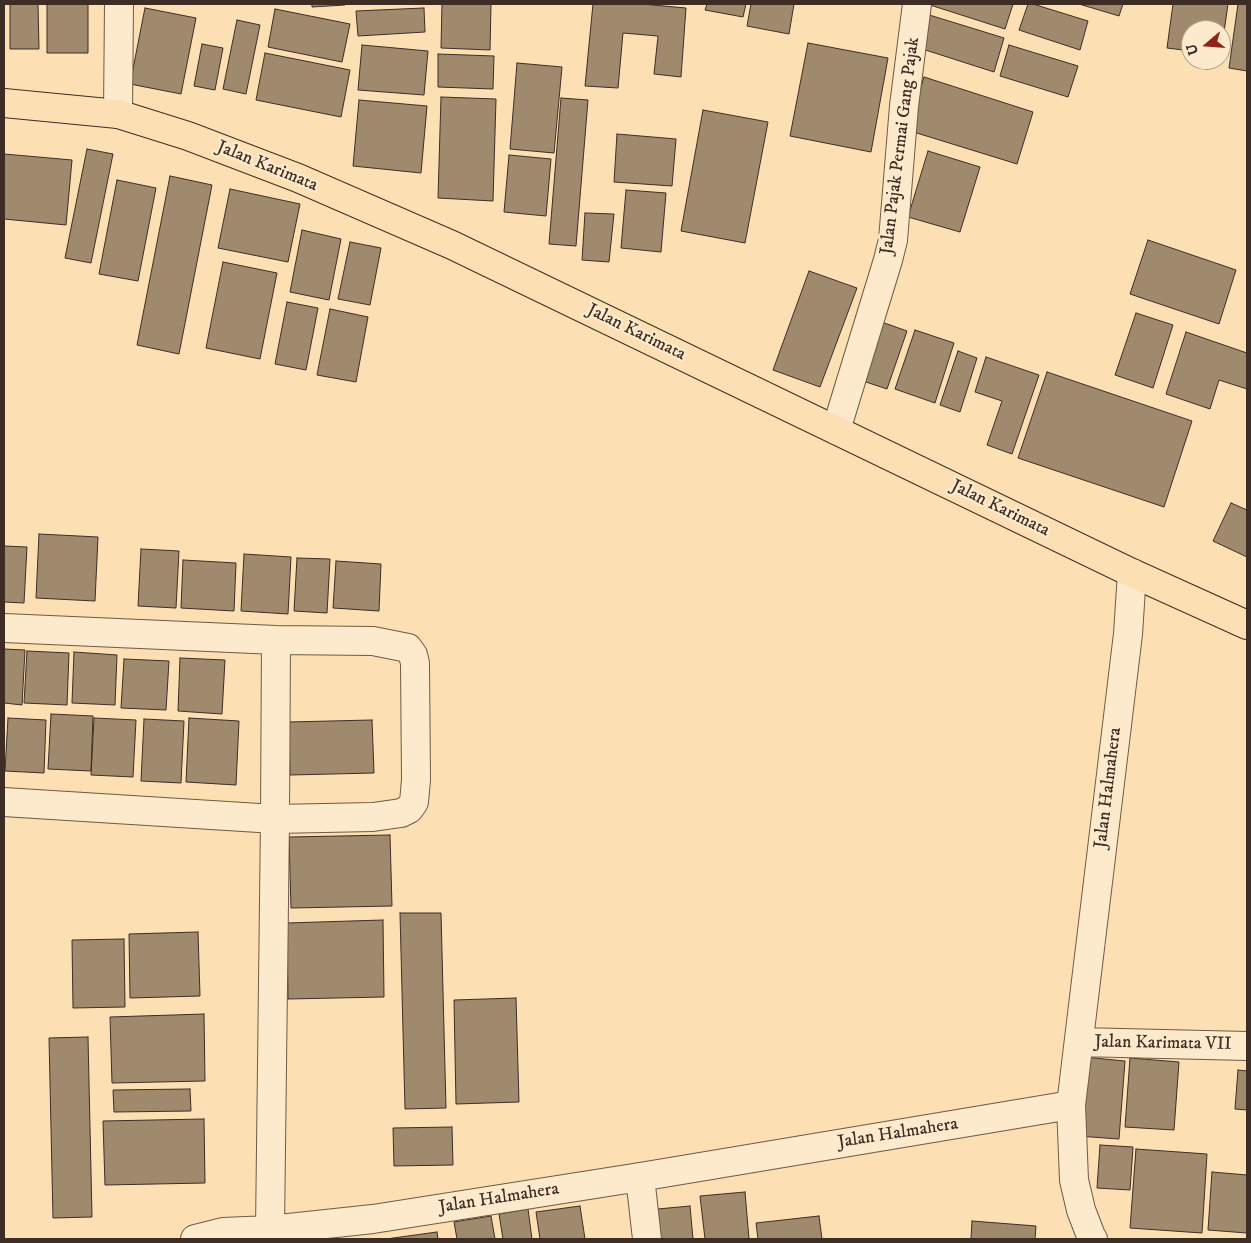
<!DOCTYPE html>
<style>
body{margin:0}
#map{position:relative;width:1251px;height:1243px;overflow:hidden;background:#fcdfb2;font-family:"IM FELL DW Pica",serif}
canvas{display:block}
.frame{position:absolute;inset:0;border:5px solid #3d2d25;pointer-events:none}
.north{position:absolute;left:1181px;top:20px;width:50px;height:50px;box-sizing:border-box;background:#fdeacd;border:1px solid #b09e8a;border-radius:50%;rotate:252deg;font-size:14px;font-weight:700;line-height:20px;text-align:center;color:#3d2d25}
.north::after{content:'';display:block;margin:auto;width:18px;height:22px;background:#8f2418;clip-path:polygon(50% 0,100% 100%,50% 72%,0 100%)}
</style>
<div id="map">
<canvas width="1251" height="1243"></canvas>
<div class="frame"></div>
<div class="north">U</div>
</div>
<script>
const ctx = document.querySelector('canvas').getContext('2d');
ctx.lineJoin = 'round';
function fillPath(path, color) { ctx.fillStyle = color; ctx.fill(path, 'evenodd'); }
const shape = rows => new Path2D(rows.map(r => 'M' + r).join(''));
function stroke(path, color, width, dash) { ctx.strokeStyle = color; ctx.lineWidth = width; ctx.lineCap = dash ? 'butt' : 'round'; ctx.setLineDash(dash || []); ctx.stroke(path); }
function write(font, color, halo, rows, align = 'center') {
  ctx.font = font + ' "IM FELL DW Pica",serif'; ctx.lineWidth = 4.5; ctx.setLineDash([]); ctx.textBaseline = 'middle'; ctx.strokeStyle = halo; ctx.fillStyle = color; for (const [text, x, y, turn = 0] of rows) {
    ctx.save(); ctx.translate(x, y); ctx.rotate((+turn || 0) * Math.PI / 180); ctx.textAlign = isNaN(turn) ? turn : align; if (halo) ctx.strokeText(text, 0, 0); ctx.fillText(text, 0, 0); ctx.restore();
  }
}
const building = shape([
 [10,4,38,4,39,49,10,49,10,4],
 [47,4,88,4,88,53,47,53,47,4],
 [312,4,345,4,345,5,312,7,312,4],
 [442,4,491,4,490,50,441,48,442,4],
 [593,4,642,4,686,8,681,77,654,74,658,36,623,33,618,88,585,86,593,4],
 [707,4,746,4,743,17,705,10,707,4],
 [751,4,794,4,789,34,747,26,751,4],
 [927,4,1013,4,1005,29,927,4],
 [1028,4,1033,4,1088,21,1080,50,1019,30,1028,4],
 [1079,4,1123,4,1119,16,1079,4],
 [1173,4,1228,4,1221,53,1221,30,1191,30,1191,51,1167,48,1173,4],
 [1238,4,1247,4,1247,71,1229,68,1238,4],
 [145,8,196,18,181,94,130,84,145,8],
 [424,8,425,32,358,36,356,11,424,8],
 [275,9,350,24,342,62,268,47,275,9],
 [926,14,1004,38,994,72,916,47,926,14],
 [237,20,260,25,246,94,223,89,237,20],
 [808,43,888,58,871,152,790,136,808,43],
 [202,44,223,48,215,90,194,86,202,44],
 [362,45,428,51,424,95,358,90,362,45],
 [1009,45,1078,66,1068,97,1000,76,1009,45],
 [265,53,350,70,341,117,256,100,265,53],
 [438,54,494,56,493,89,438,87,438,54],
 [517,63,562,67,554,153,510,149,517,63],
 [924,77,1033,112,1017,164,907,130,924,77],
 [441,97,496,99,493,201,438,198,441,97],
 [561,98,588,100,576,246,549,244,561,98],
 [359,100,427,106,421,173,353,166,359,100],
 [703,110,768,122,745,243,681,231,703,110],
 [617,134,676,139,672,186,614,182,617,134],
 [87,149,113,154,91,263,65,258,87,149],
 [928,151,980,167,960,232,908,217,928,151],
 [4,154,72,160,66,225,4,219,4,154],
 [509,155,551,159,546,216,504,212,509,155],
 [170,176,212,185,179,354,137,345,170,176],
 [117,180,156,188,138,281,99,274,117,180],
 [230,189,300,204,288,262,218,248,230,189],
 [626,190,666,193,661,252,621,248,626,190],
 [585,213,614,214,609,262,582,260,585,213],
 [302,230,341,239,329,300,290,292,302,230],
 [1148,240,1236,270,1219,324,1130,294,1148,240],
 [350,242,381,248,370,305,338,299,350,242],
 [223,262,277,273,260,359,206,348,223,262],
 [809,271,857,288,820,387,773,370,809,271],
 [287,302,318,308,306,370,275,364,287,302],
 [330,309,368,317,356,382,317,375,330,309],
 [1136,313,1173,325,1153,388,1115,375,1136,313],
 [876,320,907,331,887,389,857,379,876,320],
 [915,330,954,343,935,403,895,389,915,330],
 [1186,332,1247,353,1247,389,1219,380,1210,409,1166,394,1186,332],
 [958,351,977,358,960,412,940,405,958,351],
 [986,357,1039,375,1012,454,987,445,1002,401,975,392,986,357],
 [1047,372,1192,421,1164,507,1018,458,1047,372],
 [1231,503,1247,510,1247,557,1213,541,1231,503],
 [39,534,98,537,95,601,36,598,39,534],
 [4,546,27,547,24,603,4,602,4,546],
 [141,549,179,551,176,608,138,606,141,549],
 [244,554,291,557,288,614,241,611,244,554],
 [297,558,330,559,327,613,294,611,297,558],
 [183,560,236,563,234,611,181,608,183,560],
 [336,561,381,564,379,611,333,608,336,561],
 [4,649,25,650,22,705,4,703,4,649],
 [27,651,69,653,67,705,24,703,27,651],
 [74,652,117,655,115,705,72,703,74,652],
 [180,658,225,660,222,714,178,711,180,658],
 [124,659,169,661,166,710,121,708,124,659],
 [51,714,93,716,91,771,48,769,51,714],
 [8,718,46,720,44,773,5,771,8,718],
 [94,718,136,720,133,777,91,775,94,718],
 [189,718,239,721,236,785,186,782,189,718],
 [144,719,184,721,181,783,141,781,144,719],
 [372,720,374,773,290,775,289,722,372,720],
 [390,835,392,906,291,908,289,837,390,835],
 [400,913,441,913,446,1108,405,1109,400,913],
 [383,920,384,997,288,999,287,923,383,920],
 [198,932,200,996,130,998,129,934,198,932],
 [124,939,125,1007,73,1008,72,940,124,939],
 [516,998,519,1102,456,1104,454,1000,516,998],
 [204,1014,205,1081,112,1083,110,1017,204,1014],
 [88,1037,92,1217,53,1218,49,1038,88,1037],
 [1084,1057,1125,1061,1119,1139,1078,1136,1084,1057],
 [1130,1058,1179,1062,1174,1130,1125,1127,1130,1058],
 [1238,1070,1247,1071,1247,1110,1235,1109,1238,1070],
 [190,1089,191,1111,114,1112,113,1090,190,1089],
 [204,1119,205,1183,105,1185,103,1121,204,1119],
 [452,1127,453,1165,394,1166,393,1128,452,1127],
 [1100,1145,1133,1147,1130,1190,1097,1188,1100,1145],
 [1136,1149,1207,1154,1202,1233,1130,1228,1136,1149],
 [1212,1172,1247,1175,1247,1233,1208,1230,1212,1172],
 [745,1192,749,1239,705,1239,700,1196,745,1192],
 [580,1206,585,1239,540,1239,536,1212,580,1206],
 [690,1206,693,1239,650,1239,647,1210,690,1206],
 [528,1209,532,1239,503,1239,499,1214,528,1209],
 [491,1216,495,1239,457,1239,454,1222,491,1216],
 [819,1216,822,1239,758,1239,756,1223,819,1216],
 [972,1221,1036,1226,1035,1239,971,1239,972,1221],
 [437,1232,438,1239,386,1239,437,1232]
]);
fillPath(building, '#a08a6e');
stroke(building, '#3d2d25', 1);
const minor = shape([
 [118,114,119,4],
 [836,430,888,260,893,240,904,106,917,4],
 [4,628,276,640,373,641,408,648,413,655,415,663,416,780,414,802,409,809,401,813,373,817,275,819,4,802],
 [1079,1042,1247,1046],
 [1071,1105,1074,1180,1081,1210,1091,1236,1093,1239],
 [640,1177,647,1239],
 [270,1230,275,819,276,640],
 [195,1239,223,1232,270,1230,373,1219,640,1177,1071,1105,1128,634,1132,573]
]);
const major = shape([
 [4,103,118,114,188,136,298,178,452,245,1132,573,1247,625]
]);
stroke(minor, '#6d5a48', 30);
stroke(major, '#3d2d25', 30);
stroke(minor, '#fdeacd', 28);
stroke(major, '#fcdfb2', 28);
write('18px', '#3d2d25', '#fdeacd', [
 ["Jalan Pajak Permai Gang Pajak",901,146,-83],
 ["Jalan Karimata",267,167,22],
 ["Jalan Karimata",636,333,26],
 ["Jalan Karimata",1000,509,26],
 ["Jalan Halmahera",1109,788,-83],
 ["Jalan Karimata VII",1163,1044,1],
 ["Jalan Halmahera",898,1134,-9],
 ["Jalan Halmahera",499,1199,-9]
]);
</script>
